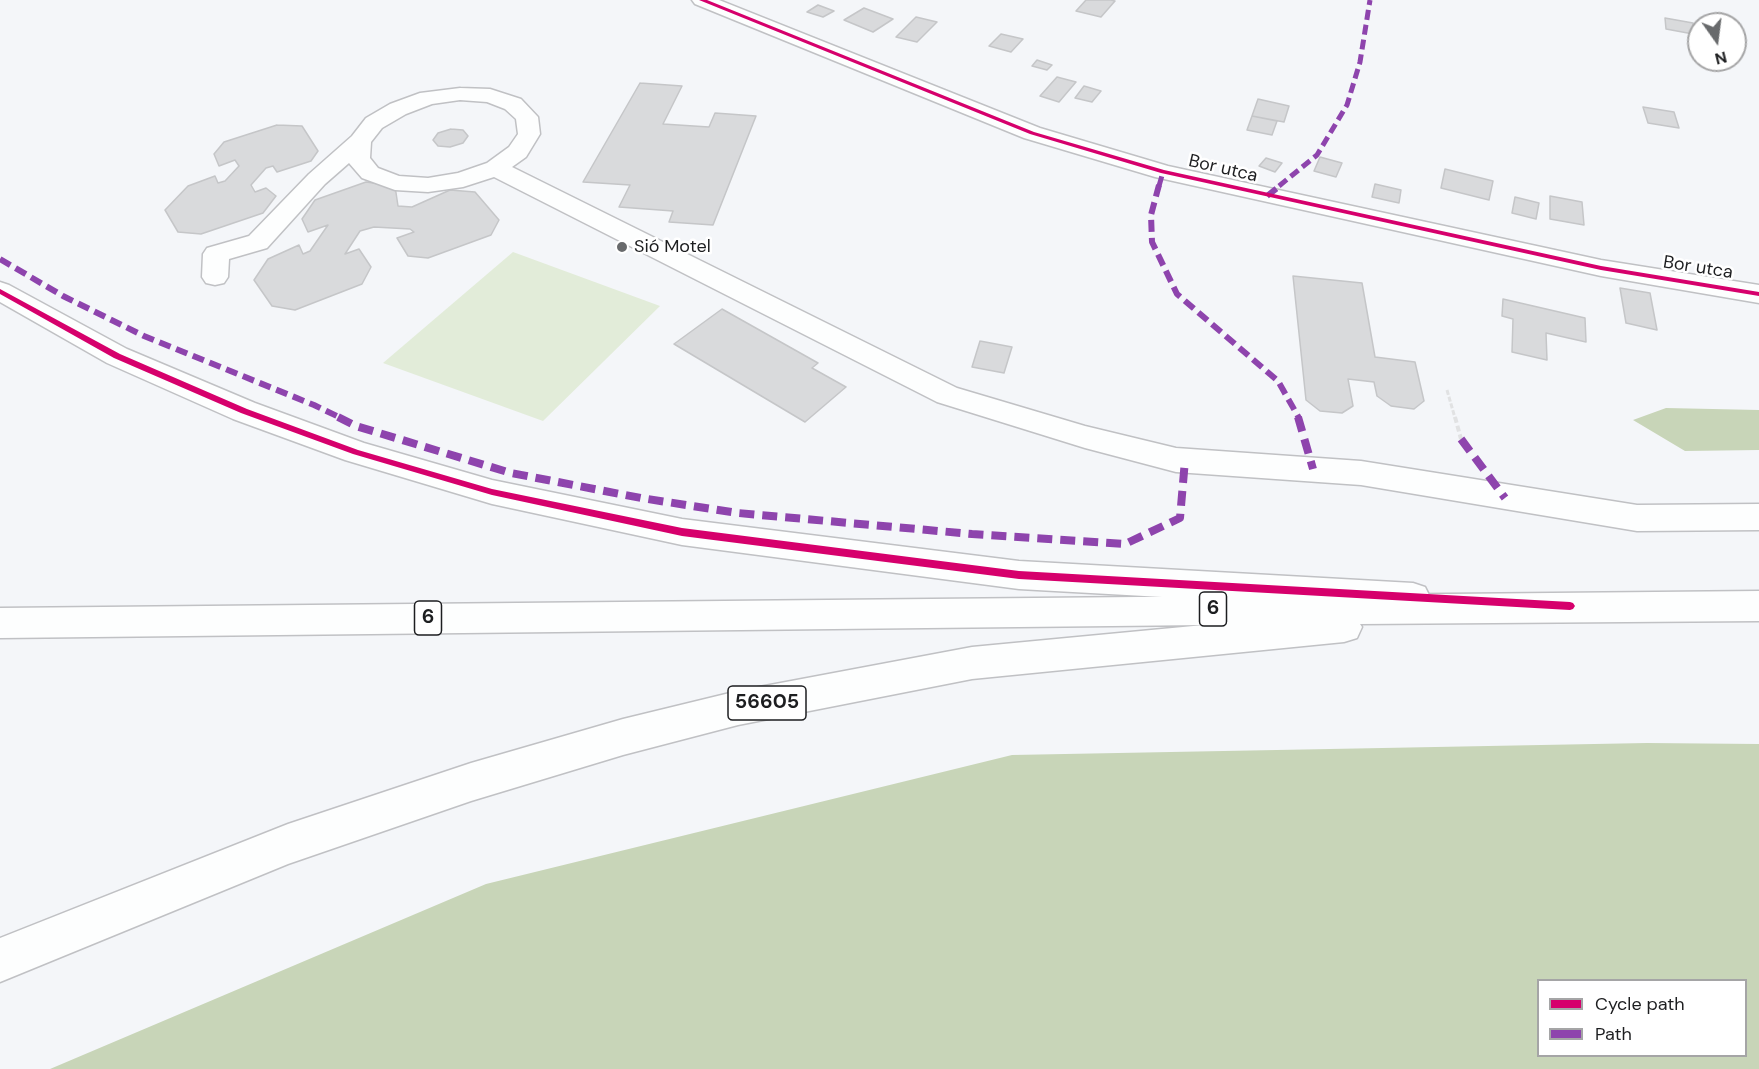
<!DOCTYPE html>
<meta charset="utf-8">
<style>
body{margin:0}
#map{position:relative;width:1759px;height:1069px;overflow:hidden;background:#f4f6f9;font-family:"DM Sans",sans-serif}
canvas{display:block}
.legend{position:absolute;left:1537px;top:979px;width:210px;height:78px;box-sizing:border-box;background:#fff;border:2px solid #a5a5a6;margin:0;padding:8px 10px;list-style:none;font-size:18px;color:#1d1e20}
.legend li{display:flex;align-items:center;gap:12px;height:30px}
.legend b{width:30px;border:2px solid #a5a5a6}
.north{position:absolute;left:1687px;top:12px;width:60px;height:60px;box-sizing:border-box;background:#fff;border:2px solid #a5a5a6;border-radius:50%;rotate:166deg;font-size:16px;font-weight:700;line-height:24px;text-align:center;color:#1d1e20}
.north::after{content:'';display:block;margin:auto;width:21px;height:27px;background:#686a6c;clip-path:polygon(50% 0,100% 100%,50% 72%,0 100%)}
</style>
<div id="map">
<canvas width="1759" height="1069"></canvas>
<ul class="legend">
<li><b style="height:8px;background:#d6006c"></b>Cycle path</li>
<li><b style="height:8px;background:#8e44ad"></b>Path</li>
</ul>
<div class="north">N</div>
</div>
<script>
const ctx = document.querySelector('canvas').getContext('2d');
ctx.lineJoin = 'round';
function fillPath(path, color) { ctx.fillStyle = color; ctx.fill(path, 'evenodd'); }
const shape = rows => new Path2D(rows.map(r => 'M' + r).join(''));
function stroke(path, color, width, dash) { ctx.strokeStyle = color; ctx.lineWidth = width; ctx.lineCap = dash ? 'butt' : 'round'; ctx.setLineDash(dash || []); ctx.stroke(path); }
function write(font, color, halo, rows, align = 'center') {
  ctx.font = font + ' "DM Sans",sans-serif'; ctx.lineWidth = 5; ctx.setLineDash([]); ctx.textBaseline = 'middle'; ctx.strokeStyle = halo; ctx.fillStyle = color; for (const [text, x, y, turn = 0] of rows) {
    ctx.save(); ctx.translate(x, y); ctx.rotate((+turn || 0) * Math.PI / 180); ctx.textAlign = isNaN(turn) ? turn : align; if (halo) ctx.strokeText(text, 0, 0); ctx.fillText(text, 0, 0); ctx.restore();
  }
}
fillPath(shape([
 [513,252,660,306,543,421,383,363]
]), '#e2ecd9');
fillPath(shape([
 [1666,408,1759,410,1759,450,1685,451,1633,420],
 [1647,743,1759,744,1759,1069,50,1069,486,884,1012,755],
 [1538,980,1746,980,1746,1056,1538,1056]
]), '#c8d5b8');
const building = shape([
 [1086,0,1111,0,1115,1,1101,17,1076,11,1086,0],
 [818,5,834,11,823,17,807,12,818,5],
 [864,8,893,19,873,32,844,20,864,8],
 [916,17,937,22,917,42,896,37,916,17],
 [1665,18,1693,23,1693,34,1666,29,1665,18],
 [1001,34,1023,39,1011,52,989,46,1001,34],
 [1037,60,1052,65,1047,70,1032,66,1037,60],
 [1057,77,1076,82,1059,102,1040,96,1057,77],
 [640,83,682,86,663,124,709,127,715,113,756,116,713,225,669,222,673,211,619,207,630,185,583,182,640,83],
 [1084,86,1101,91,1092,102,1075,98,1084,86],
 [1258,99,1289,106,1284,122,1252,116,1258,99],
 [1643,107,1674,112,1679,128,1648,123,1643,107],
 [1252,116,1277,121,1272,135,1247,130,1252,116],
 [277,125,302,126,318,151,311,161,277,172,273,166,266,168,251,185,255,192,266,188,276,196,263,213,201,234,178,232,165,210,188,186,215,176,218,183,225,181,239,166,235,160,219,166,214,154,224,142,277,125],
 [451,129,463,130,468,136,463,143,450,147,438,146,433,140,438,133,451,129],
 [1320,157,1342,163,1336,177,1314,171,1320,157],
 [1266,158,1282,163,1275,172,1259,166,1266,158],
 [1445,169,1493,181,1489,200,1441,188,1445,169],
 [366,182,395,186,398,206,412,207,450,190,475,192,499,220,491,235,428,258,408,256,397,238,414,232,410,229,374,227,360,231,345,254,359,249,371,267,362,284,295,310,272,306,254,280,268,259,299,245,303,254,310,251,328,225,308,232,302,219,315,200,366,182],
 [1375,184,1401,190,1399,203,1372,197,1375,184],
 [1550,196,1582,202,1584,225,1550,219,1550,196],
 [1515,197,1539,203,1536,219,1512,213,1515,197],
 [1293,276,1362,283,1375,357,1415,362,1424,401,1414,409,1391,406,1377,396,1374,382,1348,379,1353,406,1342,413,1320,411,1306,400,1293,276],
 [1620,288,1650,293,1657,330,1626,323,1620,288],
 [1503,299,1585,318,1586,342,1546,333,1547,360,1512,352,1513,319,1502,316,1503,299],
 [722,309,818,363,812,368,846,387,805,422,674,344,722,309],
 [980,341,1012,347,1004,373,972,367,980,341]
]);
fillPath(building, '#d9dadc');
stroke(building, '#c5c6c8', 1.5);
const minor = shape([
 [692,0,719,0,1040,128,1168,166,1601,260,1759,285,1759,303,1601,276,1155,177,1024,138,695,4,692,0],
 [460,88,490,89,521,99,538,117,540,134,526,157,512,167,957,388,1085,426,1176,448,1361,461,1637,505,1759,504,1759,530,1637,531,1361,485,1176,472,1085,448,937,402,494,177,463,187,428,192,395,190,362,178,349,163,325,184,267,248,229,259,228,277,224,283,215,285,206,283,202,277,203,254,207,248,249,236,309,174,352,136,366,118,390,104,420,93,460,88],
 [460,100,487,102,505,109,516,119,518,134,509,147,487,163,458,173,428,178,399,176,378,168,370,158,371,142,382,128,406,114,432,104,460,100],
 [0,282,9,285,127,349,255,403,364,443,492,480,682,519,1019,561,1413,583,1425,587,1430,597,1425,607,1413,611,1019,589,682,545,492,504,345,460,233,419,107,363,0,302,0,282]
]);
const major = shape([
 [1759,591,1759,621,1360,624,1362,627,1357,638,1344,642,972,679,738,725,623,755,471,801,288,864,0,982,0,938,288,824,471,763,623,719,738,691,972,647,1204,625,0,638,0,608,1759,591]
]);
stroke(minor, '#c0c1c4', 3);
stroke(major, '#c0c1c4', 3);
stroke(shape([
 [1447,390,1455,418]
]), '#e1e2e3', 3, [5, 2]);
stroke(shape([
 [1455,417,1461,439]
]), '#e1e2e3', 4, [6, 3]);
fillPath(minor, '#fdfefe');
fillPath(major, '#fdfefe');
stroke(shape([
 [1159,186,1163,172],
 [1279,186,1317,155,1347,105,1360,62,1370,0]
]), '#8e44ad', 5, [10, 5]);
stroke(shape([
 [1159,185,1151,215,1152,242,1177,294,1278,381,1299,418],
 [1267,196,1281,185],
 [0,259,63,296,144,336,314,405,341,418]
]), '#8e44ad', 6, [12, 6]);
stroke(shape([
 [338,417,356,426,511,473,641,498,738,513,972,534,1125,544,1180,518,1185,460],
 [1298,417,1313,469],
 [1461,439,1505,498]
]), '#8e44ad', 8, [15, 8]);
fillPath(shape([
 [699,0,707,0,1034,132,1164,170,1601,266,1759,292,1759,296,1601,270,1161,173,1030,134,699,0],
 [0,289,120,354,247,409,358,450,492,489,682,528,1019,571,1570,602,1573,603,1575,606,1573,609,1570,610,1019,579,682,536,492,495,353,454,241,413,114,358,0,294,0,289]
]), '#d6006c');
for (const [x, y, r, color] of [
 [622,247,6,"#686a6c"]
]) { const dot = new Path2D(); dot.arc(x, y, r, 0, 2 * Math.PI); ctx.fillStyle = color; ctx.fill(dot); stroke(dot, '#fff', 2); }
write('18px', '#1d1e20', '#fff', [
 ["Bor utca",1223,169,13],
 ["Bor utca",1698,268,9]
]);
write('18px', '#1d1e20', '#fff', [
 ["Sió Motel",634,247]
], 'left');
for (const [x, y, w] of [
 [1213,609,27],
 [428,618,27],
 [767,703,78]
]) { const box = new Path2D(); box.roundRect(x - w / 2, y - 17, w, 34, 4.5); ctx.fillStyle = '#fff'; ctx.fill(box); stroke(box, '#1d1e20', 1.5); }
write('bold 20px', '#1d1e20', null, [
 ["6",1213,609],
 ["6",428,618],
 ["56605",767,703]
]);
</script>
